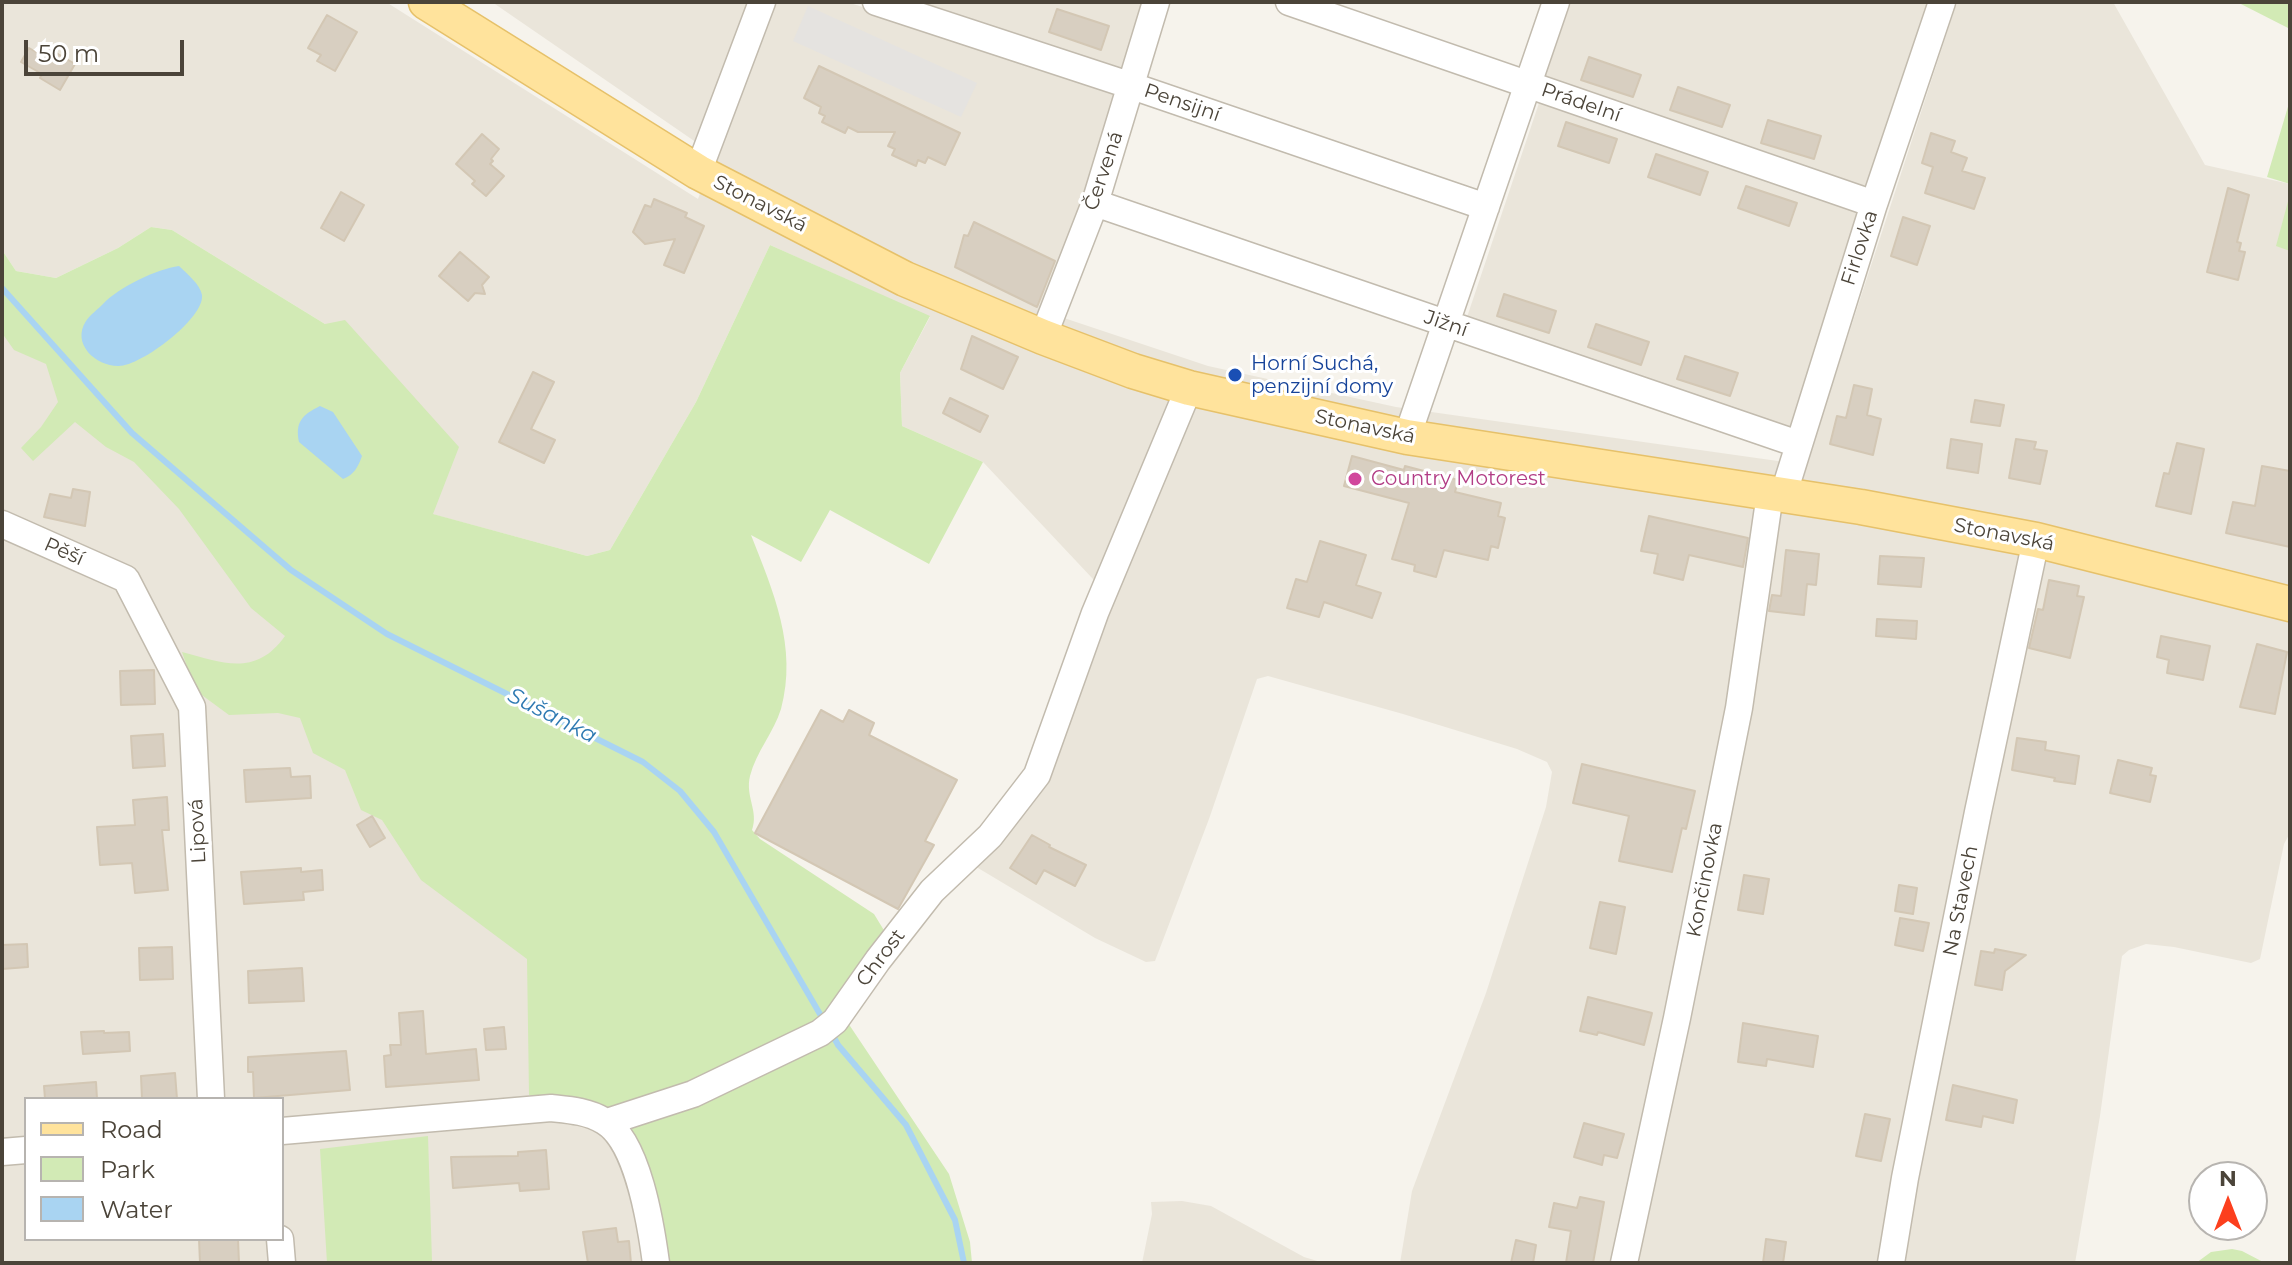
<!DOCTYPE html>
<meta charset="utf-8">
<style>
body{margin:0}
#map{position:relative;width:2292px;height:1265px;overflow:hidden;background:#f6f3ec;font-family:Montserrat,sans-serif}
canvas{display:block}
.frame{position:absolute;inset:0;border:4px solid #4b4439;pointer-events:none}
.legend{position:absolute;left:24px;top:1097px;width:260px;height:144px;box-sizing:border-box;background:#fff;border:2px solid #b7b4b0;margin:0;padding:10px 14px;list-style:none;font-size:24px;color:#4b4439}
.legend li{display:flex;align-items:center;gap:16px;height:40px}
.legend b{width:40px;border:2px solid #b7b4b0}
.north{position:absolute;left:2188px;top:1161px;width:80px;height:80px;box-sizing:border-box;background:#fff;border:2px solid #b7b4b0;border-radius:50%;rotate:0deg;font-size:22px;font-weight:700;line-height:32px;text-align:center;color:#4b4439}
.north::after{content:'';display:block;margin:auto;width:28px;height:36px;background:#fc3f1d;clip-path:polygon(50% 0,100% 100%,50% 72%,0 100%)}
.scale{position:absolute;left:24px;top:40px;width:160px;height:36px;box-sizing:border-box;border:4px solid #4b4439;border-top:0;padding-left:10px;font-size:24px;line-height:28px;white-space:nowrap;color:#4b4439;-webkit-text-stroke:6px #fff;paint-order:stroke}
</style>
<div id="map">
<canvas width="2292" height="1265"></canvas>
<div class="frame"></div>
<ul class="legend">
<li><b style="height:10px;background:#ffe39c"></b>Road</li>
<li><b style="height:22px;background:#d2eab5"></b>Park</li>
<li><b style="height:22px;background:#a9d4f2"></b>Water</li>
</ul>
<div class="north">N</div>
<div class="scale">50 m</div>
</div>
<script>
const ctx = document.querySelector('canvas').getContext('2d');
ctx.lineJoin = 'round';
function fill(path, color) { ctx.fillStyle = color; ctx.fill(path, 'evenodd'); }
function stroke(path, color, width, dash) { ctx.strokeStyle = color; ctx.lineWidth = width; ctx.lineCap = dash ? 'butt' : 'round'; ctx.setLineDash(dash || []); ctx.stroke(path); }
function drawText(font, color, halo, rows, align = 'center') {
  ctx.font = font + ' Montserrat,sans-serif'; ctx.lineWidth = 6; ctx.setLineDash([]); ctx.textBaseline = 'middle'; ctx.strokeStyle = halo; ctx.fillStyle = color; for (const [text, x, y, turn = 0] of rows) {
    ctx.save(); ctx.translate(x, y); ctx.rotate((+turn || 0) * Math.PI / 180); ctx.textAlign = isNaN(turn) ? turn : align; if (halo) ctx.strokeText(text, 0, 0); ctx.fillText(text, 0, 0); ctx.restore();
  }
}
fill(new Path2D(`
 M2 2H386L698 199 769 2H847L1125 92 1058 316 1208 366 1396 407 1806 465 1957 2H2113L2205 165 2290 184V833L2284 844 2260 959 2251 963 2174 947 2146 944 2129 950 2122 956 2100 1116 2075 1263H1400L1412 1191 1486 993 1546 807 1552 772 1547 762 1517 749 1403 714 1268 676 1257 679 1209 819 1155 961 1146 962 1095 938 973 865 1047 784 1108 595 983 462 902 426 900 373 930 317 770 245 696 402 610 550 587 556 432 514 325 324 172 230 151 227 118 248 56 278 16 271 2 250Z
 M492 2H753L703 147Z
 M916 2H1153L1125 68 1113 72Z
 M1571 2H1929L1866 196 1543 83Z
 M1539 103 1860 211 1789 432 1466 320Z
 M2 288 958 1263H2ZM26 1099H282V1239H26Z
 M1182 1201 1211 1206 1304 1257 1324 1263H1142L1152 1214 1151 1202Z`), '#eae5da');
fill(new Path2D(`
 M2237 2H2290V29Z
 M2290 100V184L2267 177Z
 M2290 194V251L2276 246Z
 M151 227 172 230 325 324 345 320 459 447 433 514 587 556 610 550 696 402 770 245 930 316 900 373 902 426 983 462 929 564 830 510 801 562 751 535C773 591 798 647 781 709 774 732 756 752 750 776 745 797 759 811 752 830L760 839 874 914 885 932 848 1023 949 1174 970 1242 972 1263H664L654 1193 580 1100 529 1095 527 959 421 880 382 820 361 810 345 770 313 753 300 718 278 713 229 715 195 690 182 652C223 663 256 677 285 636L251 608 179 509 134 462 106 447 75 422 33 461 21 448 41 427 58 402 46 364 14 350 2 333V250L16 271 56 278 118 248Z
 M428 1136 432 1261 327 1263 320 1149Z
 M2232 1249 2242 1251 2265 1263H2196L2211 1252Z`), '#d2eab5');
fill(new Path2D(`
 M808 6 977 83 961 117 793 41Z`), '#e5e3e0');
fill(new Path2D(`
 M179 266C187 274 200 284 202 295 205 318 140 367 118 366 96 366 71 344 86 321 90 315 98 309 103 304 119 287 157 269 179 266Z
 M320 406 333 412 362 456C358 467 354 475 343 479L299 442C295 422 302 415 320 406Z`), '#a9d4f2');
stroke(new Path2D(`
 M2 288 132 433 291 570 387 634 643 762 680 791 714 832 824 1021
 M832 1034 838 1045 906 1125 955 1220 964 1263`), '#a9d4f2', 6);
const building = new Path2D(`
 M1057 9 1109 26 1101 50 1049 32Z
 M327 15 357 32 335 71 317 61 321 55 308 48Z
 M41 44 75 64 60 90 40 78 42 74 21 62 29 48 36 52Z
 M1589 57 1641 75 1633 97 1581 80Z
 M819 66 960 133 945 165 928 157 925 163 918 160 916 166 892 155 895 149 888 146 895 132H858L848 127 845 133 822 122 825 116 819 113 821 107 804 98Z
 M1678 87 1730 105 1722 127 1670 110Z
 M1768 120 1821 136 1814 159 1761 143Z
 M1566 122 1617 139 1609 163 1558 146Z
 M1931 133 1955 141 1951 152 1967 158 1962 171 1985 178 1974 209 1925 193 1933 167 1922 163Z
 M482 134 499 149 491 159 493 161 490 164 504 176 486 196 472 184 475 181 456 164Z
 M1656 154 1708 172 1700 195 1648 177Z
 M1746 186 1797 203 1789 226 1738 208Z
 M2228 188 2249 195 2237 242 2241 243 2239 251 2245 252 2238 280 2207 272Z
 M341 192 364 205 344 241 321 228Z
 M654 199 687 213 685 217 704 226 684 273 664 265 675 239 645 244 633 232 645 205 651 207Z
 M1903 217 1930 226 1917 265 1891 256Z
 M974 222 1055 261 1037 307 955 267 964 235 968 236Z
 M460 252 489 277 482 285 485 294 475 293 468 301 439 276Z
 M1504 294 1556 311 1549 333 1497 316Z
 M1596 324 1649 342 1641 365 1588 347Z
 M972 336 1018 357 1003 389 961 369Z
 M1685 356 1738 373 1730 396 1677 379Z
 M533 372 554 382 531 429 555 440 544 463 499 442Z
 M1854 385 1872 389 1867 415 1881 419 1873 455 1830 444 1837 416 1846 418Z
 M950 398 988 416 980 432 943 413Z
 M1975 400 2004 405 2000 426 1971 422Z
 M1951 439 1982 444 1978 473 1947 468Z
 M2016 439 2036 442 2034 449 2047 451 2040 484 2009 478Z
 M2177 443 2204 449 2191 514 2156 506 2164 473 2169 474Z
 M1352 456 1404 470 1405 466 1458 480 1455 492 1501 503 1498 516 1505 518 1498 548 1491 546 1488 560 1444 550 1436 577 1414 571 1415 565 1392 559 1409 503 1344 486Z
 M2262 466 2290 471V547L2226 533 2233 502 2255 506Z
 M73 489 90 492 85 526 44 517 50 494 71 498Z
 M1649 516 1748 538 1743 567 1689 555 1683 580 1654 573 1658 554 1641 551Z
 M1320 541 1366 555 1356 585 1381 593 1372 618 1324 602 1319 617 1287 608 1296 579 1307 582Z
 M1786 550 1819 554 1816 585 1807 584 1804 615 1769 611 1772 595 1781 596Z
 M1880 556 1924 558 1921 587 1878 584Z
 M2049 580 2079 586 2077 596 2084 597 2070 658 2029 648 2038 609 2043 610Z
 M1877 619 1917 621 1916 639 1876 636Z
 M2161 636 2210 646 2203 680 2167 673 2169 660 2157 657Z
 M2257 644 2287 652 2275 714 2240 707Z
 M154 670 155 704 121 705 120 671Z
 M821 710 843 722 849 710 874 723 869 735 957 780 925 841 934 845 898 909 755 833Z
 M163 734 165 766 133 768 131 736Z
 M2017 738 2046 742 2045 750 2079 756 2075 784 2054 781 2055 778 2012 770Z
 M2118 760 2152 768 2150 775 2156 776 2150 802 2110 793Z
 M1582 764 1695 791 1686 829 1682 828 1672 872 1619 861 1629 816 1573 803Z
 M290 768 291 777 310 776 311 798 246 802 244 770Z
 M167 797 169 830H162L168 890 135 893 132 863 100 865 97 827 135 825 133 800Z
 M372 816 385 838 370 847 357 825Z
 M1032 835 1050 845 1049 847 1086 865 1075 886 1044 870 1036 884 1010 868Z
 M301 868V872L322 870 323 890 303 892 304 900 244 904 241 872Z
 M1744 875 1769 879 1763 914 1738 910Z
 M1899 885 1917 888 1913 914 1895 911Z
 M1600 902 1625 907 1616 954 1590 948Z
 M1900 918 1929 923 1923 951 1895 945Z
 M27 944 28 967 2 969V945Z
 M172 947 173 979 140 980 139 948Z
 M1995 949 2026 955 2005 971 2002 990 1975 985 1981 951 1994 953Z
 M302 968 304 1001 249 1003 248 971Z
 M1588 997 1652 1013 1644 1045 1598 1032 1597 1035 1580 1031Z
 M423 1011 426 1054 476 1049 479 1080 386 1087 384 1056 391 1055 390 1045H401L399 1013Z
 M1743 1023 1818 1036 1813 1067 1767 1059 1766 1066 1738 1062Z
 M504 1027 506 1049 486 1050 484 1029Z
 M104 1031V1033L129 1032 130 1051 83 1054 81 1032Z
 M346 1051 350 1090 254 1098 253 1072H248V1057Z
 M175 1073 177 1099H142L141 1076Z
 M96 1082 97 1099H45L44 1086Z
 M1953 1085 2017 1100 2013 1123 1983 1116 1981 1127 1946 1120Z
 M1865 1114 1890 1119 1881 1161 1856 1156Z
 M1584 1123 1624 1134 1617 1158 1604 1155 1602 1165 1574 1157Z
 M546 1150 549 1189 520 1191 519 1183 453 1188 451 1157 518 1156V1152Z
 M1580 1197 1604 1202 1593 1263H1566L1571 1231 1549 1227 1554 1203 1577 1208Z
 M616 1228 618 1242 629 1241 631 1263H588L583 1232Z
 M199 1239H238L239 1263H200Z
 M1766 1239 1786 1242 1783 1263H1763Z
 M1516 1240 1536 1245 1533 1263H1511Z`);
fill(building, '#d8cfc1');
stroke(building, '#d3c7b4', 2);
const minor = new Path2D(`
 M876 2 1132 86 1486 207
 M1289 2 1874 204
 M698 172 762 2
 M1095 203 1798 444
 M1043 337 1095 203 1156 2
 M1407 437 1556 2
 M1783 496 1874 204 1942 2
 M2 524 126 579 192 707 211 1099
 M607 1122 693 1094 820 1033 835 1021 878 960 932 891 990 836 1037 775 1095 613 1189 388
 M282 1131 551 1108C570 1110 587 1111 604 1121 638 1141 651 1226 656 1263
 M2 1152 26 1150
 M280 1239 282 1263
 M1624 1263 1677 1018 1739 708 1770 494
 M1891 1263 1905 1178 1978 812 2036 540`);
const major = new Path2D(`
 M426 2 698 172 905 279 1043 337 1133 371 1189 388 1407 437 1861 507 2036 540 2290 604`);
stroke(minor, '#c2bbae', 29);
stroke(major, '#e6c16a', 37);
stroke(minor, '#fff', 26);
stroke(major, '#ffe39c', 34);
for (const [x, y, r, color] of [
 [1235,375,8,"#1a4fb4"],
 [1355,479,8,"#d1479c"]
]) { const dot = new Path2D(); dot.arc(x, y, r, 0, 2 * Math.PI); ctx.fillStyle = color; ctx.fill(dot); stroke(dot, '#fff', 3); }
drawText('20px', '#4b4439', '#fff', [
 ["Pensijní",1182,103,19],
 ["Prádelní",1581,103,19],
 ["Červená",1104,171,-71],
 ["Stonavská",760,204,27],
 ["Firlovka",1860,248,-72],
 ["Jižní",1446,324,19],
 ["Stonavská",1365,427,12],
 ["Stonavská",2004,535,11],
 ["Pěší",64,552,24],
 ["Lipová",198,831,-93],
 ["Končinovka",1705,880,-79],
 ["Na Stavech",1961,901,-79],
 ["Chrost",881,958,-53]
]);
drawText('20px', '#164399', '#fff', [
 ["Horní Suchá,",1251,364],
 ["penzijní domy",1251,387]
], 'left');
drawText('20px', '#b23c85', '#fff', [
 ["Country Motorest",1371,479]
], 'left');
drawText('italic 22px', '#2e7ab2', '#fff', [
 ["Sušanka",552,716,27]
]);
</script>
